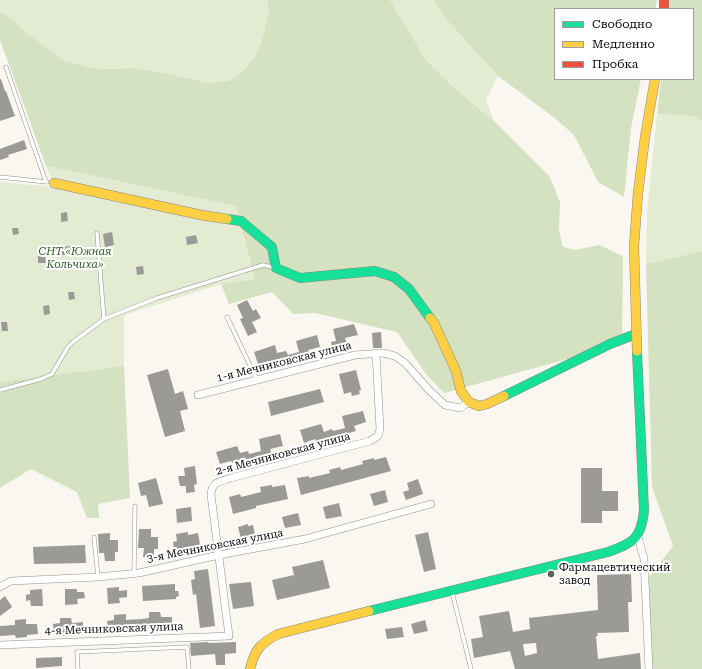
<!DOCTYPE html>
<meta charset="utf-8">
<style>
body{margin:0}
#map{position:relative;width:702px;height:669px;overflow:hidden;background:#f9f7f0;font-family:"Roboto Serif",serif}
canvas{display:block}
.legend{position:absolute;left:554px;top:8px;width:140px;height:72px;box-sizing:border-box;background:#fff;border:1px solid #9d9d9d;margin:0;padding:5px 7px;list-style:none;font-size:12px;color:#0b0b0b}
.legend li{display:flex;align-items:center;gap:8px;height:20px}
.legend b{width:20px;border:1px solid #9d9d9d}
</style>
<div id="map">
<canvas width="702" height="669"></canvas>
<ul class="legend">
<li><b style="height:5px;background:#16e098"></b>Свободно</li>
<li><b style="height:5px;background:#ffcf43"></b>Медленно</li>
<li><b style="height:5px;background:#f24e42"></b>Пробка</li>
</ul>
</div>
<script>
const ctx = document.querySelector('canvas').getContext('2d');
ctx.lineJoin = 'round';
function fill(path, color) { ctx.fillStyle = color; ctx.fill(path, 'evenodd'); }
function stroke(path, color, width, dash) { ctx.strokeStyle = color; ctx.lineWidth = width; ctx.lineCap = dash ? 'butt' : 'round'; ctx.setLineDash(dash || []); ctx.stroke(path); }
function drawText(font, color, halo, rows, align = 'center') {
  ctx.font = font + ' "Roboto Serif",serif'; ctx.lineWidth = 4; ctx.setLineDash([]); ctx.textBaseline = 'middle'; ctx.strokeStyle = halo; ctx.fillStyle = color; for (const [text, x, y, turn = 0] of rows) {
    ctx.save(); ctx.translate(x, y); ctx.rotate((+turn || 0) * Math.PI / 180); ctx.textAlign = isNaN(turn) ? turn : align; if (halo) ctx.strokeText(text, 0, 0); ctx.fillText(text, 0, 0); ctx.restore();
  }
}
fill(new Path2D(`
 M0 0H267L269 12 262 40 255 57 242 72 236 77 228 81 209 83 160 72 130 68 112 69 92 68 63 60 27 33 13 20 0 11Z
 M390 0H434L445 18 498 76 486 99 494 121 452 86 426 60Z
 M657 114 694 116 702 122V251L646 264 647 212Z
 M46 166 236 206 255 279 221 284 124 315V366L0 382V182L55 187Z`), '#e4ebd3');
fill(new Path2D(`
 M267 0H390L426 60 452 86 494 121 550 177 560 202 559 231 563 247 575 250 599 245 623 256 622 344 444 393 426 374 397 332 315 313 293 314 272 292 229 304 221 284 255 279 236 206 46 166 0 40V11L13 20 27 33 63 60 92 68 112 69 130 68 160 72 209 83 228 81 236 77 242 72 255 57 262 40 269 12Z
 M434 0H657L655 9H555V79H641L631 128 624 197 598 182 574 135 556 119 498 76 445 18Z
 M669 0H702V122L694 116 657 114 661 79H693V9H668Z
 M702 251V669H652L648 579 673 546 652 487 646 264Z
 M124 366 130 498 98 504 99 518H87L77 492 31 469 0 488V382Z`), '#d5e2c2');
fill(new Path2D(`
 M0 79H1L5 91H6L15 116 0 121Z
 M24 140 27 149 8 155 9 157 0 160V149Z
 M67 212 68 221 61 222V213Z
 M12 228H18L19 234 13 235Z
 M112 232 114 245 105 247 103 234Z
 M196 235 198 243 187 245 186 237Z
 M71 246V254L62 255 61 247Z
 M45 255 46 263H38V256Z
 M87 262 88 268 80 270 79 263Z
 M143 266 144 274 137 275 136 267Z
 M68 292H74L75 299 69 300Z
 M247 300 253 311 256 309 261 318 252 322 257 332 248 336 240 319 243 318 237 305Z
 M49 305 50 314 44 315 43 306Z
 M1 322H7L8 331H2Z
 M354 324 358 335 345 338 347 344 332 348 331 342 336 341 333 329Z
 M381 332 382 348H373L372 333Z
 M317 335 320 347 308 350 310 356 275 365 274 362 269 363V361L258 364 254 352 275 345 277 353 286 351 288 355 299 352 296 341Z
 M168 369 175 394 183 391 188 409 180 411 185 431 165 437 147 375Z
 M356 370 361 390 359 391 360 394 352 396 351 392 344 394 339 374Z
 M320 389 324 402 271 416 268 402Z
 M363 411 366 422 354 426 356 431 335 437V439L321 443 320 440 316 442 315 439 304 443 300 430 321 424 324 432 332 429 333 431 345 428 342 416Z
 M280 434 283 446 270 449 272 455 265 457V460L258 461 257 459 237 465 236 462 232 463 231 461 220 464 216 452 237 446 240 453 248 451 249 454 261 451 259 439Z
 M386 457 391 471 301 495 297 478 309 476V478L330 473 329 470 340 467 341 470 363 464 362 461 374 458V460Z
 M195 466 197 484 194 485 195 492 186 493V486H180L178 476H185L184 468Z
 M581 468H602V491H618V511H602V523H581Z
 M156 478 163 504 149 507 146 495 141 496 138 483Z
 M418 479 423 494 406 500 403 492 409 490 407 483Z
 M272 485V487L285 485 288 499 256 506V508L233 514 229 497 240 494 241 497 261 492 260 487Z
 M385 490 388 502 374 506 370 494Z
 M339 503 342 516 326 519 323 507Z
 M191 507 192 521 177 523 176 509Z
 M298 513 301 525 285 528 282 517Z
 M248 524V526L253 525 255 535 241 539 238 527Z
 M139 529H151V537H158V549H154V557H143L144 548H138Z
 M188 532V535L198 533 200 545 174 550 173 542 177 541 176 534Z
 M428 532 436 569 424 572 415 535Z
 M110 533V540H118V552H115V561H105L104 553H99L98 534Z
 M85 545 86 563 34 564 33 547Z
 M323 560 330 588 277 600 272 580 294 575 292 567Z
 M208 569 215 626 200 628 196 594 193 595 191 580 195 579 194 571Z
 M631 574 632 602H628L629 632 597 633 598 636H596L598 659 640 653 641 669H515L510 651 474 658 471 639 483 637 479 616 509 611 513 632 530 629 529 618 598 610 597 575ZM536 643 537 653 525 656 523 644Z
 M251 582 254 606 233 609 229 584Z
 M175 584V591H178L179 596 176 597V599L143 601 142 586Z
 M119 587V591L127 590V597L119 598 120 603 108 604 107 588Z
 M42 589 43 606H31L30 600 26 601V595L30 594V590Z
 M65 589H77V592H84L85 598 77 599 78 604 65 605Z
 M5 596 12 607 0 616V600Z
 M149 612H160L161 617H172V627H161V630H150V628L126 630V632L115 633V630L108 631 107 621 114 620V615L126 614V620L142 619 149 618Z
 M60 618H71L72 623 83 622V632L72 633V636H61V634H54L53 624 60 623Z
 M26 619V624H37L38 634 27 635V637L16 638 15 635 0 636V626L15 625V620Z
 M425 620 428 631 414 634 411 624Z
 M402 627 404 637 387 639 385 629Z
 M208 642V643L236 642V653L225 654V665H216L215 654 191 656 190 643Z
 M62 657V666L36 668V658Z`), '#9c9a96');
const lane = new Path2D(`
 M6 67 46 182
 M0 177 47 182
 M97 233 104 319
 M227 317 257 380
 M0 390 41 379 52 374 68 347 73 342 104 319 157 298 263 265 276 268
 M94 537 98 577
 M134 573 135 506
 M452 592 471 669
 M78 669 77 652 187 647 189 669`);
const street = new Path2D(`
 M198 395 355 355 383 353 395 356 405 363 429 390 445 405 460 408 469 402
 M638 537 644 559 649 669
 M0 587 11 581 98 577 139 573 219 555 305 539 431 504
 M0 645 229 636 211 495C212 481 219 482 231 478L370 441 378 436 380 429 376 353`);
const fast = new Path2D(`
 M227 219 241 221 272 247 276 268 300 278 375 271 394 277 409 289 430 318
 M504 396 610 344 636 334
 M369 611 608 552C633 543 641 539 644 511L637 351`);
const slow = new Path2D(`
 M54 183 201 215 227 219
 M430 318 434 323 456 371 461 391 469 402 479 406 487 404 504 396
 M637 351 634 246 638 193 645 137 655 79
 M250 669C255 649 260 644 278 634L369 611`);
const jam = new Path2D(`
 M664 0V9`);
stroke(lane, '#92918e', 4.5);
stroke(street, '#92918e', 8);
stroke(fast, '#898885', 10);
stroke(slow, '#898885', 10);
stroke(jam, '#898885', 10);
stroke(lane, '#fefefd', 3.5);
stroke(street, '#fefefd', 7);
stroke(fast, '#16e098', 9);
stroke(slow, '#ffcf43', 9);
stroke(jam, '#f24e42', 9);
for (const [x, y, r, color] of [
 [551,574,4,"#5e5e5b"]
]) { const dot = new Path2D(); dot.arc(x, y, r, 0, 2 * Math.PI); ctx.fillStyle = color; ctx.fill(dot); stroke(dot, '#fff', 1.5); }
drawText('italic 11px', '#335a25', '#fff', [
 ["СНТ «Южная",75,252],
 ["Кольчиха»",75,265]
]);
drawText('11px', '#0b0b0b', '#fff', [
 ["1-я Мечниковская улица",284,362,-14],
 ["2-я Мечниковская улица",283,454,-15],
 ["3-я Мечниковская улица",215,546,-11],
 ["4-я Мечниковская улица",114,629,-2]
]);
drawText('11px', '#0b0b0b', '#fff', [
 ["Фармацевтический",559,568],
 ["завод",559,581]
], 'left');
</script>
